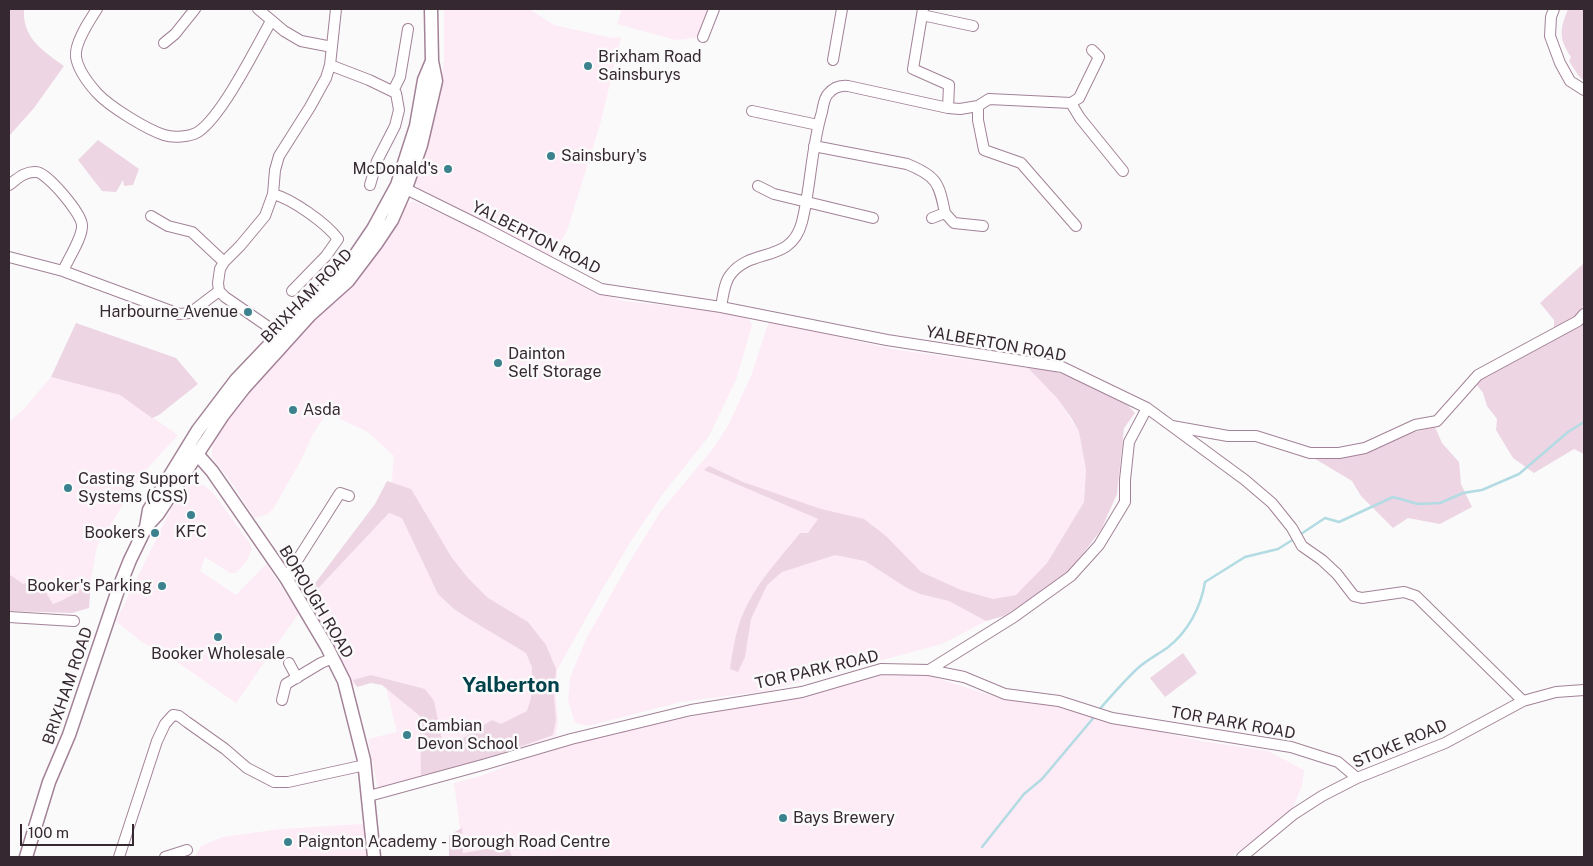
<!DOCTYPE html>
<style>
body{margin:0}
#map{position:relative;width:1593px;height:866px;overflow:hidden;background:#fafafa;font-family:"Public Sans",sans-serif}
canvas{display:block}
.frame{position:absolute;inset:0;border:10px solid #362831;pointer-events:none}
.scale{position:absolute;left:20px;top:824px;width:114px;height:22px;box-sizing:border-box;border:2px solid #362831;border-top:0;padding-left:6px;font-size:15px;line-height:18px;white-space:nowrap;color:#362831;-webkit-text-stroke:4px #fafafa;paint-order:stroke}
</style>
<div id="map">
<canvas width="1593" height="866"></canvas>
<div class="frame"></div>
<div class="scale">100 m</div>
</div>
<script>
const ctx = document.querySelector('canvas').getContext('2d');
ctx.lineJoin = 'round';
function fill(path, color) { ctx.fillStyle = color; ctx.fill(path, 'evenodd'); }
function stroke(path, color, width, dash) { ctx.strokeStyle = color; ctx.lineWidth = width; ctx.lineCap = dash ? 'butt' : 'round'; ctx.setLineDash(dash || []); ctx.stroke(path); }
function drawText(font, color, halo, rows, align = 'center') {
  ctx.font = font + ' "Public Sans",sans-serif'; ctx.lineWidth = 5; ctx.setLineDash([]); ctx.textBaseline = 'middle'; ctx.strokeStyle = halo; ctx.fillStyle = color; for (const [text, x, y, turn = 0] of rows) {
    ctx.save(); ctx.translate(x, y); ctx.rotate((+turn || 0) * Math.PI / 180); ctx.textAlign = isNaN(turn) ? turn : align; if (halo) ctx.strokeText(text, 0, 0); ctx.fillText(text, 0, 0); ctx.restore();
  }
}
fill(new Path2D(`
 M444 9H529L554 25 612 38 621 37 601 121 567 231 551 258 426 193 418 188 413 179 427 147 440 96 444 58Z
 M622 9H714L703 37 676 40 617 24Z
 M413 201 487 235 601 294 624 301 747 315 752 325 736 380 709 436 662 495 631 541 603 588 557 670 556 697 558 720 556 736 436 774 378 789 368 739 397 732 385 683 370 682 353 686 311 605 310 597 389 513 394 456 368 432 338 418 332 405 314 432 300 462 273 509 268 514 254 518 234 486 212 457V444L229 415 405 205Z
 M769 321 892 349 1028 368 1057 398 1079 432 1086 470 1084 502 1047 563 1016 595 993 599 986 621 942 644 766 691 681 702 588 726 575 723 568 700 570 678 586 639 630 561 661 511 712 450 728 426 751 376Z
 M51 377 120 395 178 435 144 472 97 546 91 580 82 589 70 597 53 604 38 579 23 584 9 574V422L23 410Z
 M197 483 205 486 214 494 249 542 252 549 246 562 236 573H230L205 557 200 571 236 595 266 564 299 613 236 703 164 653 143 643 116 621 171 509 187 485Z
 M921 673 1005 700H1037L1103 718 1200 741 1268 751 1304 770 1302 786 1291 812 1231 857H510L506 845 461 853 460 828 454 783 481 776 523 759 566 745 595 738 674 720 812 694 880 675Z
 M363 824 366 857H195L201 846 223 837 281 829Z`), '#fdebf6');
fill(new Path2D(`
 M9 9H24C22 38 43 51 64 66L34 108 9 136Z
 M1568 9H1584V81L1578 75 1569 61 1571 57C1558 38 1560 29 1568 9Z
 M98 140 139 169 133 185 124 186 123 180 116 192 102 191 78 160Z
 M1584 263V305L1575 317 1554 328V320L1540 303Z
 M1584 320V454L1574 449 1534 473 1513 458 1496 430 1497 419 1487 406 1483 393 1477 385 1484 377Z
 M76 323 176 358 198 384 159 415 152 418 120 395 51 377Z
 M1028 368C1036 369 1044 369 1052 371 1072 376 1124 397 1135 413L1124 428 1117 494 1101 530 1071 569 1044 591 1004 616 986 621 949 601 920 594 907 588 865 561 835 555 782 572 767 585 751 619 745 657 738 672 730 669C733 648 737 624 747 605 760 579 782 556 800 533H808L818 519 704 470 709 466 743 482 821 509 864 519 886 536 921 572 961 590 993 599 1016 595 1047 563 1084 502 1086 470 1079 432 1072 419 1057 398Z
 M1435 427 1442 443 1459 462 1461 484 1472 507 1440 524 1408 518 1393 528 1361 496 1352 481 1312 457Z
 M387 481 411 489 452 558 468 578 488 598 528 622 546 645 556 669 554 697 556 720 553 735C510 750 466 767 421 775L420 716 382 685 371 683 357 687 353 680 371 675 425 689 434 701 444 750 492 720 501 724 527 711 531 698 532 667 526 653 471 620 454 609 438 594 402 518 389 513 310 597 307 594 375 504Z
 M9 574 23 584 38 579 53 604C68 598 80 592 91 580L89 608 72 613 9 611Z
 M1183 653 1197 673 1165 697 1150 678Z
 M462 828 463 853 508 845 512 857H449V835Z`), '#edd5e4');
stroke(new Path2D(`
 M1298 536 1325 518 1339 522 1393 497 1418 504 1440 503 1463 493 1482 490 1519 474 1568 432 1584 422
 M1098 711C1111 696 1124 681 1138 668 1147 660 1157 655 1167 648 1188 632 1201 607 1205 582L1245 557 1278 549 1294 539
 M982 847 1024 794 1042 779 1095 716`), '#b2dbe3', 2.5);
const minor = new Path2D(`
 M97 9C90 20 74 43 76 57 78 70 88 83 97 93 110 107 146 129 164 135 173 138 190 137 198 132 222 116 256 48 271 21
 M258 9 284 31 301 41 332 47
 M923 9 913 69 949 85 948 108
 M1554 9 1551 17 1550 36 1560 63 1570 81 1584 90
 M922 15 973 26
 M703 37 714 9
 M164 43 175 34 195 9
 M833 60 842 9
 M330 65 369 80 396 93 399 110 395 126 377 161 370 185
 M393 91 400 77 408 29
 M1071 103 1080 118 1123 171
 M978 106V120L984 150 1021 163 1076 226
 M752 111 818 125
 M814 146 907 164C937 176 939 183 945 213L932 218
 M9 185C17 179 25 171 36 172 47 172 81 213 82 225 83 237 68 259 63 271
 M400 186 483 227 601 289 721 307 887 340 1062 367 1147 408 1245 480 1272 503 1292 528 1302 546 1322 560 1337 574 1354 596 1362 598 1404 592 1416 596 1523 701
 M758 186 774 194 873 218
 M273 194C292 199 326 223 338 239L326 256 292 291
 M945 213 954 223 983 226
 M151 216 168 226 192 232 224 262
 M9 257 63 271 179 314 190 313 219 291
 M721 307C723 297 724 282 731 274 752 247 791 264 802 222 811 186 811 148 822 112 823 107 824 98 828 94 833 88 840 85 848 86L948 108 960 109 978 106 989 99 1071 103 1079 98 1099 57 1092 50
 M282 339 270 328 225 297 219 291 218 283 220 269 224 262 240 246 265 216 273 194 275 170 279 156 310 107 326 78 330 65 336 9
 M1172 426 1228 436H1256L1310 453H1339L1365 448 1415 425 1437 421 1478 375 1578 321 1584 314
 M286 578 340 493 349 496
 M9 617 74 621
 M289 663 297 678
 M929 670 1014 617 1071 576 1099 545 1125 502V480L1129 442 1147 408
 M282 700 286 684 321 663 333 658
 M369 796 486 764 571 739 691 710 802 692 881 669 929 670 964 677 1005 694 1059 701 1112 718 1291 747 1338 762 1357 778
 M119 857 157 741 165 724 173 715 179 716 187 722 225 749 247 768 274 782H288L365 765
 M165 857 187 850
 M1242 857 1294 814 1322 796 1357 778 1445 743 1523 701 1556 692 1584 690`);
const major = new Path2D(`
 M191 449 197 454 212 471 286 578 327 647 344 681 364 760 374 857
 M146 527 158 514 223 415 244 388 310 315 348 281 376 244 392 220 406 188 421 145 436 81 432 61 431 9
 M26 857 49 782 69 735 118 590 130 560 146 527 149 510 198 430 236 380 296 317 339 274 354 257 373 229 397 185 416 126 424 80 432 61`);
stroke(minor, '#a38297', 12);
stroke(major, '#a38297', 15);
stroke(minor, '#fff', 10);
stroke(major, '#fff', 12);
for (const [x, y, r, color] of [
 [588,66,5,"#3c818e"],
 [551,156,5,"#3c818e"],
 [448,169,5,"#3c818e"],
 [248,312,5,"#3c818e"],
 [498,363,5,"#3c818e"],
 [293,410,5,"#3c818e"],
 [68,488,5,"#3c818e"],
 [191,515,5,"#3c818e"],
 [155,533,5,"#3c818e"],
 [162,586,5,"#3c818e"],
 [218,637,5,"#3c818e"],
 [407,735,5,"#3c818e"],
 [783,818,5,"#3c818e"],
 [288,842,5,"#3c818e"]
]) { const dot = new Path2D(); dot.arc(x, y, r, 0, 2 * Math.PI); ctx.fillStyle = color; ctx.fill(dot); stroke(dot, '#fafafa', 2); }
drawText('16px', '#362831', '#fafafa', [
 ["Brixham Road",598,57],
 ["Sainsburys",598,75],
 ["Sainsbury's",561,156],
 ["McDonald's",438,169,"right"],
 ["Harbourne Avenue",238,312,"right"],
 ["Dainton",508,354],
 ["Self Storage",508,372],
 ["Asda",303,410],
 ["Casting Support",78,479],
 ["Systems (CSS)",78,497],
 ["KFC",191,532,"center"],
 ["Bookers",145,533,"right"],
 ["Booker's Parking",152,586,"right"],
 ["Booker Wholesale",218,654,"center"],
 ["Cambian",417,726],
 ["Devon School",417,744],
 ["Bays Brewery",793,818],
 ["Paignton Academy - Borough Road Centre",298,842]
], 'left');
drawText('16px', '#362831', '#fafafa', [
 ["YALBERTON ROAD",536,238,27],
 ["BRIXHAM ROAD",307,296,-46],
 ["YALBERTON ROAD",996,344,10],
 ["BOROUGH ROAD",316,602,59],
 ["TOR PARK ROAD",817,670,-13],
 ["BRIXHAM ROAD",68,686,-71],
 ["TOR PARK ROAD",1233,723,10],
 ["STOKE ROAD",1400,744,-23]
]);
drawText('bold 21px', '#00414b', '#fafafa', [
 ["Yalberton",511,686]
]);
</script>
